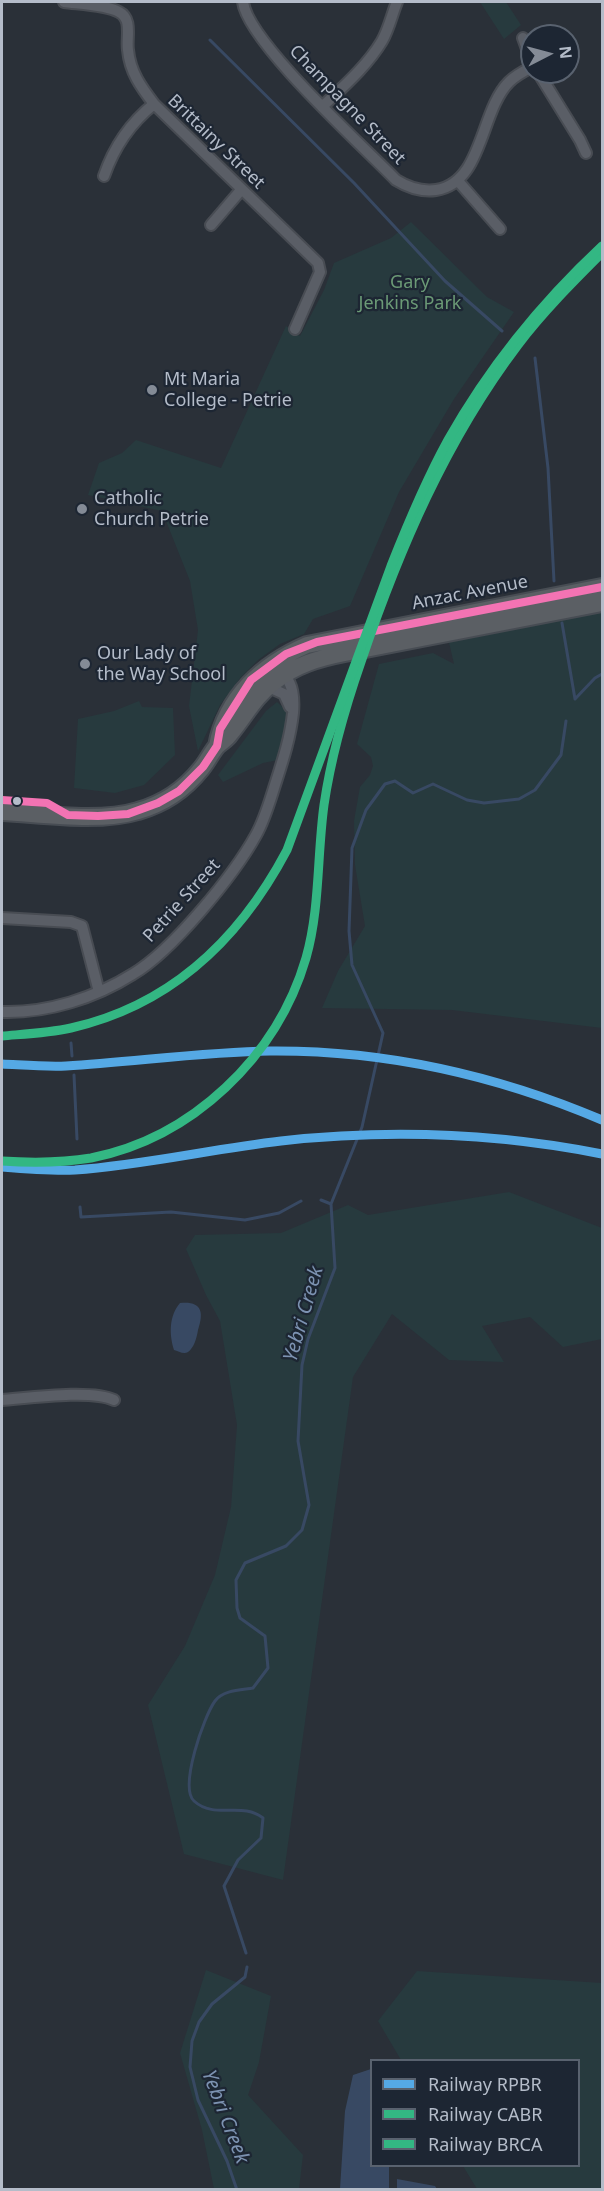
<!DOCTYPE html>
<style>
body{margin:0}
#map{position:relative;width:604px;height:2191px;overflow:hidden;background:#2a3038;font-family:"Noto Sans",sans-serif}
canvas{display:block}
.frame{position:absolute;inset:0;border:3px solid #b4bcc9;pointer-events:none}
.legend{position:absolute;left:370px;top:2059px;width:210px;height:108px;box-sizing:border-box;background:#1d2633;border:2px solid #59626f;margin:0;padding:8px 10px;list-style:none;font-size:18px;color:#b4bcc9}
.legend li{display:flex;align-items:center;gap:12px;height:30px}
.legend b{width:30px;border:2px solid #59626f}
.north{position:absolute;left:520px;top:24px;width:60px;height:60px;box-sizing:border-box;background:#1d2633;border:2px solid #59626f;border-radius:50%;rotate:84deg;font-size:16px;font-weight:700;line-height:24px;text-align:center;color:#b4bcc9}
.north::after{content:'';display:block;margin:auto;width:21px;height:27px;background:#848b96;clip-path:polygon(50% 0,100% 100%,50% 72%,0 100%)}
</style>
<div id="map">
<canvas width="604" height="2191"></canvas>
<div class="frame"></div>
<ul class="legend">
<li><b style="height:8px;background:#55a9e5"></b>Railway RPBR</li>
<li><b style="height:8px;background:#33b783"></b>Railway CABR</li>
<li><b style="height:8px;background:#33b783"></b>Railway BRCA</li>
</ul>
<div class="north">N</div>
</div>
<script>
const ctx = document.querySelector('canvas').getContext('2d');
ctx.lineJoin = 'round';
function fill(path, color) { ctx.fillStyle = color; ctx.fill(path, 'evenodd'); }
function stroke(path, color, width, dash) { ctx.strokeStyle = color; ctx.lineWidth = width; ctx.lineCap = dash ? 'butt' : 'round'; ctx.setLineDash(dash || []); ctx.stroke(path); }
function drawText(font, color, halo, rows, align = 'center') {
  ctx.font = font + ' "Noto Sans",sans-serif'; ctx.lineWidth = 4.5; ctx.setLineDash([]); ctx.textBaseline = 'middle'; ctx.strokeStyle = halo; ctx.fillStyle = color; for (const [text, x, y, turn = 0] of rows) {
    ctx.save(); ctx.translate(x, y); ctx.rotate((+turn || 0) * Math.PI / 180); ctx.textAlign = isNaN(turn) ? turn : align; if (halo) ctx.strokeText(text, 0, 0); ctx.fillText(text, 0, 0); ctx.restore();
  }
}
fill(new Path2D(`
 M480 2H506L521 25 504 39Z
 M411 222 487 297 514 312 454 399 399 492 350 606 313 619 304 634 280 644 258 660 241 677 220 705 198 751 189 706 198 630 190 581 162 511 88 495 99 463 122 453 136 440 221 468 286 326 300 336 324 290 334 263 391 238Z
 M602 610V1028L452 1010 322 1008 338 971 365 926 355 865 354 821 360 787 370 775 373 766 371 757 357 744 379 664 433 653 454 664 448 638Z
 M139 701 142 707 173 708 175 755 144 785 115 793 74 788 78 719 114 711Z
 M277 702 287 711 283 747 278 760 263 763 223 782 218 775 266 711Z
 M509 1192 602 1228V1339L563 1347 530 1317 482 1326 504 1362 449 1360 392 1314 353 1377 283 1880 184 1854 148 1705 185 1646 215 1575 231 1507 237 1425 220 1321 206 1295 186 1249 195 1235 281 1233 348 1205 368 1215Z
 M206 1970 271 1996 259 2062 248 2095 303 2155 299 2189H214L202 2130 180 2053Z
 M417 1971 602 1983V2189H477L463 2166H578V2060H401L378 2021Z`), '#273a3e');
fill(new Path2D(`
 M180 1303C202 1301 204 1312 198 1330 197 1337 194 1348 188 1352 184 1355 178 1351 174 1350 169 1334 169 1316 180 1303Z
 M371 2069 372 2166H389V2189H340L345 2111 353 2075Z
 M397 2179 435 2186 437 2189H397Z`), '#384963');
stroke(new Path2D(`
 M210 40 354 183 445 281 502 331
 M535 358 548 468 554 581
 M562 623 575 699
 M575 699 595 678 602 674
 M71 1043 72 1056
 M74 1075 77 1139
 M321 1200 331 1204
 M80 1207 81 1217 171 1212 245 1220 279 1213 301 1201
 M246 1953 224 1886 238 1860 261 1838 263 1818C242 1801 215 1820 194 1801 179 1787 204 1716 215 1701 223 1690 241 1690 253 1688L268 1668 265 1636 240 1618 237 1608 236 1580 245 1563 286 1546 302 1530 309 1505 298 1441 302 1365 308 1339 335 1268 331 1204 362 1127 383 1033 352 965 349 931 352 848 366 810 385 784 395 781 413 793 433 784 467 800 484 803 519 799 535 790 561 755 566 721
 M237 2190 227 2161 198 2100 190 2067 192 2041 199 2022 212 2004 245 1977 247 1967`), '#384963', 3);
const minor = new Path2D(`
 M64 2C79 4 107 5 119 12 133 19 126 38 128 50 130 72 141 87 154 104L318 263 320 272 295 329
 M243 2C248 42 363 146 396 180 409 188 421 192 436 190 483 183 480 111 509 82 515 76 524 71 532 67
 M523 38 532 63
 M538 72 580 140 586 153
 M323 106C344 86 367 66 382 41 389 29 392 14 397 2
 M104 176C114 147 129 124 154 104
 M458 181 500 229
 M211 225 241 190
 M266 688 273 689 284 694 290 707
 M2 918 71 922 82 926 99 992
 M3 1012C48 1013 95 998 133 974 172 951 234 875 256 835 264 821 269 804 274 788 282 763 290 740 293 713 294 701 294 679 279 673
 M2 1400C28 1398 92 1389 114 1400`);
const trunk = new Path2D(`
 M217 746C226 697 263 664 307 645L602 587
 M2 812C42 814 99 823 138 811 163 804 185 789 201 769 207 762 211 753 217 746 221 742 227 739 230 734 245 716 255 696 274 682 295 665 319 658 345 653L602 603`);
stroke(minor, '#484c53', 14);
stroke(trunk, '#474c53', 20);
stroke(minor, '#5a5e66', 10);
stroke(trunk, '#5b5f64', 16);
stroke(new Path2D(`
 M2 800 47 803 68 815 98 816 128 814 158 803 179 791 203 767 217 746 220 729 251 680 286 654 317 642 602 587`), '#f373b3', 8);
stroke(new Path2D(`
 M2 1064C23 1065 45 1067 66 1066 134 1062 202 1052 270 1051 386 1050 496 1075 602 1120
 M2 1167C26 1169 50 1171 75 1170 144 1165 212 1149 281 1141 389 1129 496 1133 602 1154`), '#55a9e5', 9);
stroke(new Path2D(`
 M2 1161C32 1163 61 1163 91 1158 192 1138 277 1057 306 958 320 909 317 856 324 805 331 757 345 708 361 662 399 550 446 440 518 345 543 312 573 282 602 253`), '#33b783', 9);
stroke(new Path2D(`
 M2 1036C25 1034 48 1033 71 1028 172 1005 240 939 287 850L391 566C408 523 426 480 448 440 489 367 541 303 602 246`), '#33b783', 9);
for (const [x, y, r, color] of [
 [152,390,6,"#848b96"],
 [82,509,6,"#848b96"],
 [85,664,6,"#848b96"],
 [17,801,5,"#b4bcc9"]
]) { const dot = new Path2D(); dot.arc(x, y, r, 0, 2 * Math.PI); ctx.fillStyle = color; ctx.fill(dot); stroke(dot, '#1d2633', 2); }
drawText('18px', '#b4bcc9', '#1d2633', [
 ["Champagne Street",347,105,46],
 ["Brittainy Street",216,142,44],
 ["Anzac Avenue",470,593,-11],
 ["Petrie Street",182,901,-48]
]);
drawText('18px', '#6b9a76', '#1d2633', [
 ["Gary",410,283],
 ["Jenkins Park",410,304]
]);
drawText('18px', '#b4bcc9', '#1d2633', [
 ["Mt Maria",164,380],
 ["College - Petrie",164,401],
 ["Catholic",94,499],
 ["Church Petrie",94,520],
 ["Our Lady of",97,654],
 ["the Way School",97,675]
], 'left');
drawText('italic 20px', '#7c92b1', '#1d2633', [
 ["Yebri Creek",304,1314,-74],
 ["Yebri Creek",225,2117,69]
]);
</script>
